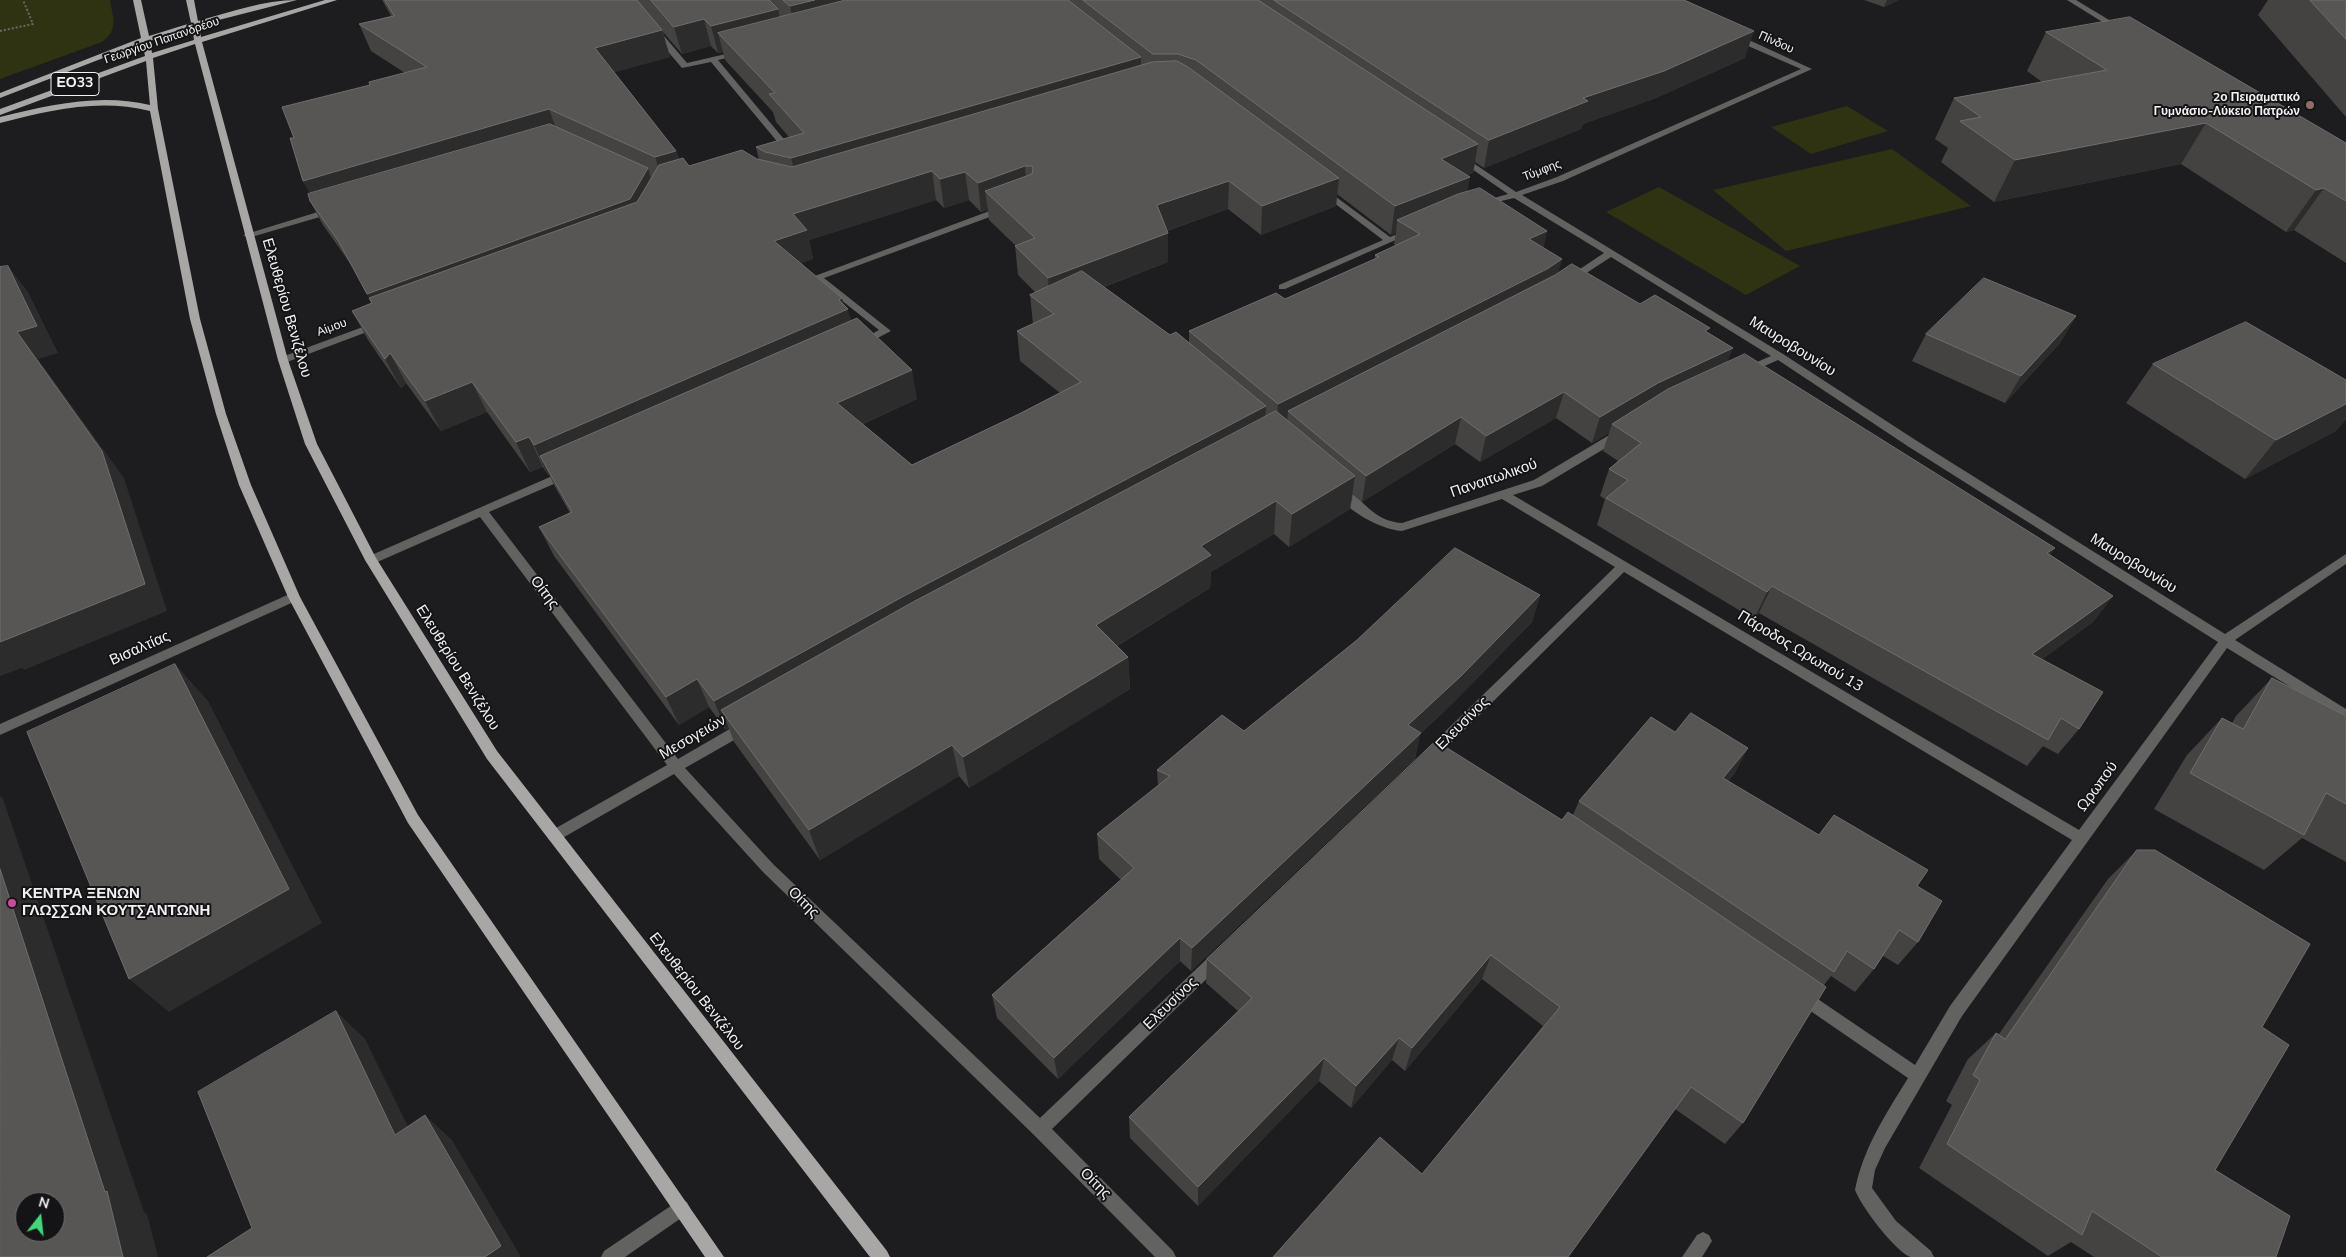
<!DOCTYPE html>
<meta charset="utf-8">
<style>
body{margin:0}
#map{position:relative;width:2346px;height:1257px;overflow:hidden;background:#1d1d1f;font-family:"Nunito Sans",sans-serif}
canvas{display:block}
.north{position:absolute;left:15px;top:1192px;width:50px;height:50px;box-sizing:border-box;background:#141416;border:1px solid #6c6c6e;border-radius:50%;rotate:16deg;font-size:14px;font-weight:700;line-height:20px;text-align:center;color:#f1f1f2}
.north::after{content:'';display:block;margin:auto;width:18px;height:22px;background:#42d77b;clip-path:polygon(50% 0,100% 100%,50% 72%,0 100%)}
</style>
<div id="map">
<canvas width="2346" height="1257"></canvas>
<div class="north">N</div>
</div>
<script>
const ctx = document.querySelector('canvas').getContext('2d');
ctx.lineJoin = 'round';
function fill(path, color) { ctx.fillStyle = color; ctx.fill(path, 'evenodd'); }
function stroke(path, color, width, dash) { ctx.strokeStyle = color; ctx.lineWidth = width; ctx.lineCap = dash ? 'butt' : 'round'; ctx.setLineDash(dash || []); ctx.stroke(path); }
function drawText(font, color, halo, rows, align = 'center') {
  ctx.font = font + ' "Nunito Sans",sans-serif'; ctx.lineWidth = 4; ctx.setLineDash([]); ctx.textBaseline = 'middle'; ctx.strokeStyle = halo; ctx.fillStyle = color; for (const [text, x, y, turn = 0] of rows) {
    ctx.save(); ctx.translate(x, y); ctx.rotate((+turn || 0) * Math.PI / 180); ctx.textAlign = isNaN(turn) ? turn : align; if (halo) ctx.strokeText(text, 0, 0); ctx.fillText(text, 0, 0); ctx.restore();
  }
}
fill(new Path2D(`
 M0 0H110C113 19 119 29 102 42L0 79Z
 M1847 106 1888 131 1811 154 1771 127Z
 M1892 149 1971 206 1786 251 1713 190Z
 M1659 187 1800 266 1746 295 1606 212Z`), '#2f3311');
stroke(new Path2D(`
 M0 31 33 24 23 0`), '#69696b', 2, [2, 2]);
fill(new Path2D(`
 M2067 0H2076L2124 29 2117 31Z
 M653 30H659L687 63 743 50V54L718 60 788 144V148L780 152H774V148L780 145 711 62 682 68 653 34Z
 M1732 35H1738L1812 69 1563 181 1522 195 1783 354 1917 441 2225 634 2346 554V564L2235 640 2346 709V721L2227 648 1962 1016 1885 1148 1875 1170 1872 1188 1896 1221 1931 1251 1934 1257C1927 1257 1916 1257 1910 1257 1894 1250 1861 1206 1855 1190 1863 1148 1886 1114 1908 1078L1796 1001 1793 996 1796 991 1801 989 1806 991 1915 1065 1950 1006 2072 840 1624 572 1435 759 1430 761 1425 759 1423 755 1425 751 1615 567 1502 499 1402 531C1378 529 1347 510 1333 491L1335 488C1339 487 1339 486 1343 488 1365 499 1372 521 1402 523L1534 480 1616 431H1624L1625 434 1624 437 1542 486 1513 495 2079 830 2218 642 1909 447 1778 360 1751 372H1743V368L1771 356 1611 257 1574 281H1568V277L1604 253 1514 198 1480 206V202L1508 194 1456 158 1463 156 1516 192 1557 177 1801 69 1732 39Z
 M1324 188 1390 237 1395 235 1400 238 1285 289H1279V285L1383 240 1321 193V189Z
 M1003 206 1008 209 1006 211 824 278 891 331 864 345 860 346 855 343 879 330 812 277Z
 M334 207 339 210 337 212 248 238 243 235Z
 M379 321 383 322V326L287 362 283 363 278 360 279 358Z
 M566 470 570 471 572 474 570 477 489 512 678 759 740 723H750L752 727 750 731 685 768 773 864 1040 1118 1212 954 1217 952 1222 954 1225 959 1222 964 1052 1129 1173 1251 1176 1257H1155L1034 1135 763 872 674 774 559 840 554 842 549 840 547 836 549 832 667 765 480 517 375 563H367L365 560 367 557Z
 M294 592 298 594 300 597 298 600 0 735V724Z
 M681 1199 687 1202 690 1208 687 1214 625 1257H601L604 1251Z
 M1703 1232 1709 1235 1712 1241 1702 1257H1682L1697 1235Z`), '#626261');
fill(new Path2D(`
 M133 0H141L149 36 191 23 186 0H194L198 21C230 12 264 0 297 0L199 25 201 37 325 0H337L202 42 288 360 317 444 376 558 497 751 887 1251 890 1257H870L487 759 365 560 305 444 278 360 195 44 153 58 158 109 200 319 226 414 251 485 300 597 418 815 724 1257H705L408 823 288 597 239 485 216 414 190 319 150 111C99 98 50 110 0 123V117C50 105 99 93 150 105L146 61 0 115V109L145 56 142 43 0 98V93L141 38ZM192 27 194 40 152 53 150 41Z`), '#a9a7a5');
fill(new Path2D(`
 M382 0H1684L1745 58 1656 98 1583 124 1581 129 1484 168 1475 162 1473 173 1467 175V191L1547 231 1543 248 1558 273 1640 304 1708 333 1728 361 2050 555 2113 596 2093 622 2041 660 2079 729 2058 754 2043 746 2027 766 1759 613 1754 619 1597 525 1605 499 1600 496 1609 469 1618 461 1603 451 1609 433 1592 443 1556 418 1480 462 1455 444 1362 502 1353 494 1350 509 1289 547 1274 534 1211 572 1210 588 1117 646 1128 657 1130 689 969 788 959 776 820 860 734 742 729 728 726 730 709 707 679 725 554 556 539 527 570 513 554 485 549 474 548 475 543 467 530 472 487 412 441 431 406 383 401 388 368 340 352 311 372 303 352 266 323 225 310 201V193L303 181 294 138 370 85 405 73 371 51 359 24 391 16ZM663 32 682 54 711 46 718 53 723 52 725 60 773 112 776 122 789 137 756 147 759 160 757 159 689 166 679 159 676 151 614 72 670 57ZM1337 194 1391 235 1396 233 1394 244 1396 246 1375 255V259L1285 299 1189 331V343L1170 335 1104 287 1168 262V233L1167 231 1228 209 1261 235 1336 206ZM936 200 944 208 969 200 981 212 988 210 989 220 1015 245 1018 275 1036 293 1030 295 1033 324 1017 331 1020 361 1060 393 1019 414 912 465 863 424 917 399 851 320 843 304 801 263 813 259 809 240Z
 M1864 0H1899L1884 7Z
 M2268 0H2346V117L2258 15Z
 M2046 32 2346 143V263L2294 230 2286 232 2181 164 1994 202 1941 162 1948 148 1935 139 1954 98 2042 82 2027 71Z
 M2076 316 2060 343 2005 403 1912 361 1926 334Z
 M2153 364 2336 431 2245 479 2126 403Z
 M1540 595 1532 622 1454 702 1420 734 1415 759 1191 971 1180 961 1058 1079 997 1018 992 995 1121 880 1099 859 1097 834 1158 786 1157 770 1244 731Z
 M2272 678 2346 716V862L2302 838 2264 870 2154 809 2187 755 2222 718 2232 723 2236 716Z
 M1675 732 1748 748 1734 774 1728 781 1819 835 1917 886 1918 942 1898 965 1883 956 1874 969 1855 992 1831 976 1824 985 1743 1123 1725 1144 1675 1109 1422 1174 1543 1026 1482 979 1405 1071 1392 1060 1351 1108 1319 1081 1198 1206 1130 1138 1129 1117 1238 1011 1206 983 1207 959 1573 815 1579 801Z
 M2137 850 2262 1027 2215 1170 2276 1257H2094L2071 1242 2048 1256 1919 1168 1952 1105 1946 1101 1968 1059 1996 1033 1999 1034 2108 879Z`), '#444341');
fill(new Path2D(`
 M815 0H888L796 33 790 6Z
 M1887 0H1899L1884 7Z
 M778 9 784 36 718 33 723 52 718 53 711 26Z
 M704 19 711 46 682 54 674 27Z
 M662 30 670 57 604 75 595 48Z
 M1754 31 1745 58 1656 98 1583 124 1581 129 1484 168 1489 140 1583 98Z
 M1141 57V84L798 186 791 158Z
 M549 109 559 137 318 209 303 181Z
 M2206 123 2181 164 1994 202 2015 160Z
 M1478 144 1473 173 1437 187 1441 159Z
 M676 151 685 179 664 185 655 157Z
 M1025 166 1027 195 985 191 988 210 981 212 978 183Z
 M648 168 655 192 638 223 380 319 367 294Z
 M932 171 936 200 809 240 813 259 781 270 774 241 793 214Z
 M965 172 969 200 944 208 940 179Z
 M1470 177 1465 206 1397 220 1396 233 1391 235 1395 206Z
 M1339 178 1336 206 1261 235 1262 206Z
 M1229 181 1228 209 1157 234V205Z
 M2324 188 2294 230 2286 232 2316 190Z
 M1547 231 1542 255 1529 239Z
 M1168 233V262L1050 307 1048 278Z
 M1562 259 1556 283 1288 411 1287 423 1276 429 1278 404Z
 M8 266 28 292 58 353 38 359 124 478 167 611 24 670 22 668 0 676V642L17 332Z
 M842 298 845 311 848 309 855 339 540 456 549 474 548 475 534 445Z
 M2076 316 2060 343 2005 403 2021 376Z
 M1733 348 1723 374 1612 424 1609 433 1592 443 1600 417 1658 383Z
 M390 353 406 383 401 388 385 359Z
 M912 370 917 399 844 432 837 403Z
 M472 382 487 412 441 431 425 401Z
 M1564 392 1556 418 1480 462 1486 436Z
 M2346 404V420L2336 431 2245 479 2276 440Z
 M1266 406 1264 436 721 710 729 728 726 730 714 701 904 596Z
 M1461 417 1455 444 1362 502 1366 476Z
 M529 437 543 467 530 472 516 442Z
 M1355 476 1350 509 1289 547 1292 514Z
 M1276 501 1274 534 1211 572 1210 588 1098 657 1096 625 1201 546Z
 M2055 548 2036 575 2047 553Z
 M1772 586 1759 613 1754 619 1767 592Z
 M1540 595 1532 622 1454 702 1420 734 1415 759 1191 971 1192 948 1408 725Z
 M2113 596 2093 622 2012 681 2032 654Z
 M1128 657 1130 689 969 788 963 757Z
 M175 664 208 701 322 923 169 1012 129 979Z
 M697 679 709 707 679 725 666 697Z
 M952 745 959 776 820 860 809 830Z
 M1748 748 1734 774 1709 803 1723 778Z
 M0 796 3 799 144 1212 147 1214 158 1257H123L105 1192 0 869Z
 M1180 938V961L1058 1079 1054 1058Z
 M1491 955 1482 979 1405 1071 1412 1048Z
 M336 1011 365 1039 424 1159 395 1135Z
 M1399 1038 1392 1060 1351 1108 1356 1086Z
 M1324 1058 1319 1081 1198 1206V1187Z
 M425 1115 452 1140 521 1257H485Z`), '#2d2c2c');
const building = new Path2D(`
 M385 0H637L662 30 595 48 676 151 655 157 549 109 303 181 290 138H294L282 107 370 85 369 82 427 67 359 24 394 16Z
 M651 0H769L778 9 711 26 704 19 674 27Z
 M783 0H815L790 6Z
 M846 0H1068L1141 57 791 158 765 152 756 147 804 133 769 94 775 93 718 33Z
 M1083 0H1258L1478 144 1441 159 1470 177 1395 206 1196 60 1178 54H1153Z
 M1274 0H1684L1754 31 1664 71 1583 98 1588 101 1489 140Z
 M2310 0H2346V39Z
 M2130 17 2346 143V201L2324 188 2316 190 2206 123 2015 160 1960 121 1981 117 1954 98 2107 70 2046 32Z
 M1177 61 1188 67 1339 178 1262 206 1229 181 1157 205 1168 233 1048 278 1015 246 1035 238 985 191 1032 174 1033 168 1032 166H1025L978 183 965 172 940 179 932 171 793 214 807 230 774 241 842 298 839 300 848 309 534 445 529 437 516 442 472 382 425 401 390 353 385 359 352 311 372 303 369 298 637 202 659 165 683 158 689 166 742 150 757 159 792 167 1152 62Z
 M550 124 648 168 630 199 367 294 339 242 310 201 308 194Z
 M1480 188 1547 231 1529 239 1562 259 1547 269 1278 404 1189 331 1276 293 1285 299 1379 257 1375 255 1420 234 1397 220 1458 194Z
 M1572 264 1640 304 1655 295 1710 328 1705 331 1733 348 1658 383 1600 417 1564 392 1486 436 1461 417 1366 476 1288 411 1555 275Z
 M8 266 37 326 17 332 102 451 145 584 0 642V267Z
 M1082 271 1170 335 1176 332 1266 406 904 596 714 701 697 679 666 697 539 527 572 512 540 456 857 318 912 370 837 403 912 465 1019 414 1081 382 1017 331 1054 314 1030 295Z
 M1984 278 2076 316 2021 376 1926 334Z
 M2246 322 2346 380V404L2276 440 2153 364Z
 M1745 354 2055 548 2047 553 2113 596 2032 654 2103 692 2079 729 2061 718 2048 740 1772 586 1767 592 1606 498 1628 480 1609 469 1641 443 1612 424 1668 389Z
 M1276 411 1355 476 1292 514 1276 501 1201 546 1211 555 1096 625 1128 657 963 757 952 745 809 830 721 710 913 602Z
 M1455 548 1540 595 1461 676 1408 725 1421 733 1192 948 1180 938 1054 1058 992 995 1134 868 1097 834 1170 776 1157 770 1222 715 1244 731 1357 640Z
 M175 664 289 889 129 979 27 732Z
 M2272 678 2346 716V804L2326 793 2304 835 2190 773 2222 718 2243 729Z
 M1691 713 1748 748 1723 778 1819 835 1834 815 1928 870 1917 886 1942 901 1918 942 1899 930 1874 969 1847 951 1834 972 1579 801 1651 717 1675 732Z
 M1436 741 1562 820 1568 812 1826 987 1743 1123 1691 1087 1568 1257H1273L1380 1137 1422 1174 1560 1007 1491 955 1412 1048 1399 1038 1356 1086 1324 1058 1198 1187 1129 1117 1252 998 1207 959Z
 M2137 850H2155L2310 944 2262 1027 2289 1045 2215 1170 2290 1216 2276 1257H2162L2092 1211 2082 1235 1947 1144 1980 1080 1973 1075 1996 1033 2005 1039Z
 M0 869 105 1192 107 1191 123 1257H0ZM25 1202H55V1232H25Z
 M336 1011 395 1135 425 1115 501 1246 485 1257H207L252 1228 198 1092Z`);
fill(building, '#575654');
stroke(building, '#6f6e6d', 1);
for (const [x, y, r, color] of [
 [2310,105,5,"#8d6e63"],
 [12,903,5,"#d1479c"]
]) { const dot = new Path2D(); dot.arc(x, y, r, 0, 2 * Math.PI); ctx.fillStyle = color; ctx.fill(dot); stroke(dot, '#141416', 2); }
drawText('12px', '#f1f1f2', '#141416', [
 ["Γεωργίου Παπανδρέου",162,41,-19],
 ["Πίνδου",1776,43,24],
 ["Τύμφης",1542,171,-21],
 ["Αίμου",332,328,-20]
]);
drawText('bold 12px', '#f1f1f2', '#141416', [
 ["2ο Πειραματικό",2300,98],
 ["Γυμνάσιο-Λύκειο Πατρών",2300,112]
], 'right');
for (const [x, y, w] of [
 [75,84,48]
]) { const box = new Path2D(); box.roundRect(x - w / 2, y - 11.5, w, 23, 4); ctx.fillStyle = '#141416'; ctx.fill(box); stroke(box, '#f1f1f2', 1); }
drawText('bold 14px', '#f1f1f2', null, [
 ["ΕΟ33",75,84]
]);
drawText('15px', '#f1f1f2', '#141416', [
 ["Ελευθερίου Βενιζέλου",286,308,74],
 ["Μαυροβουνίου",1792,347,32],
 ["Παναιτωλικού",1494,479,-19],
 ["Μαυροβουνίου",2133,564,32],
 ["Οίτης",544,593,53],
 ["Βισαλτίας",140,649,-24],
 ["Πάροδος Ωρωπού 13",1800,652,31],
 ["Ελευθερίου Βενιζέλου",457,668,58],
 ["Ελευσίνος",1463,724,-45],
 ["Μεσογειών",693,738,-30],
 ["Ωρωπού",2098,787,-54],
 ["Οίτης",803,903,45],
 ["Ελευθερίου Βενιζέλου",696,992,52],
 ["Ελευσίνος",1171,1004,-44],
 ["Οίτης",1095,1184,45]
]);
drawText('bold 15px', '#f1f1f2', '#141416', [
 ["ΚΕΝΤΡΑ ΞΕΝΩΝ",22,894],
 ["ΓΛΩΣΣΩΝ ΚΟΥΤΣΑΝΤΩΝΗ",22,911]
], 'left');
</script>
